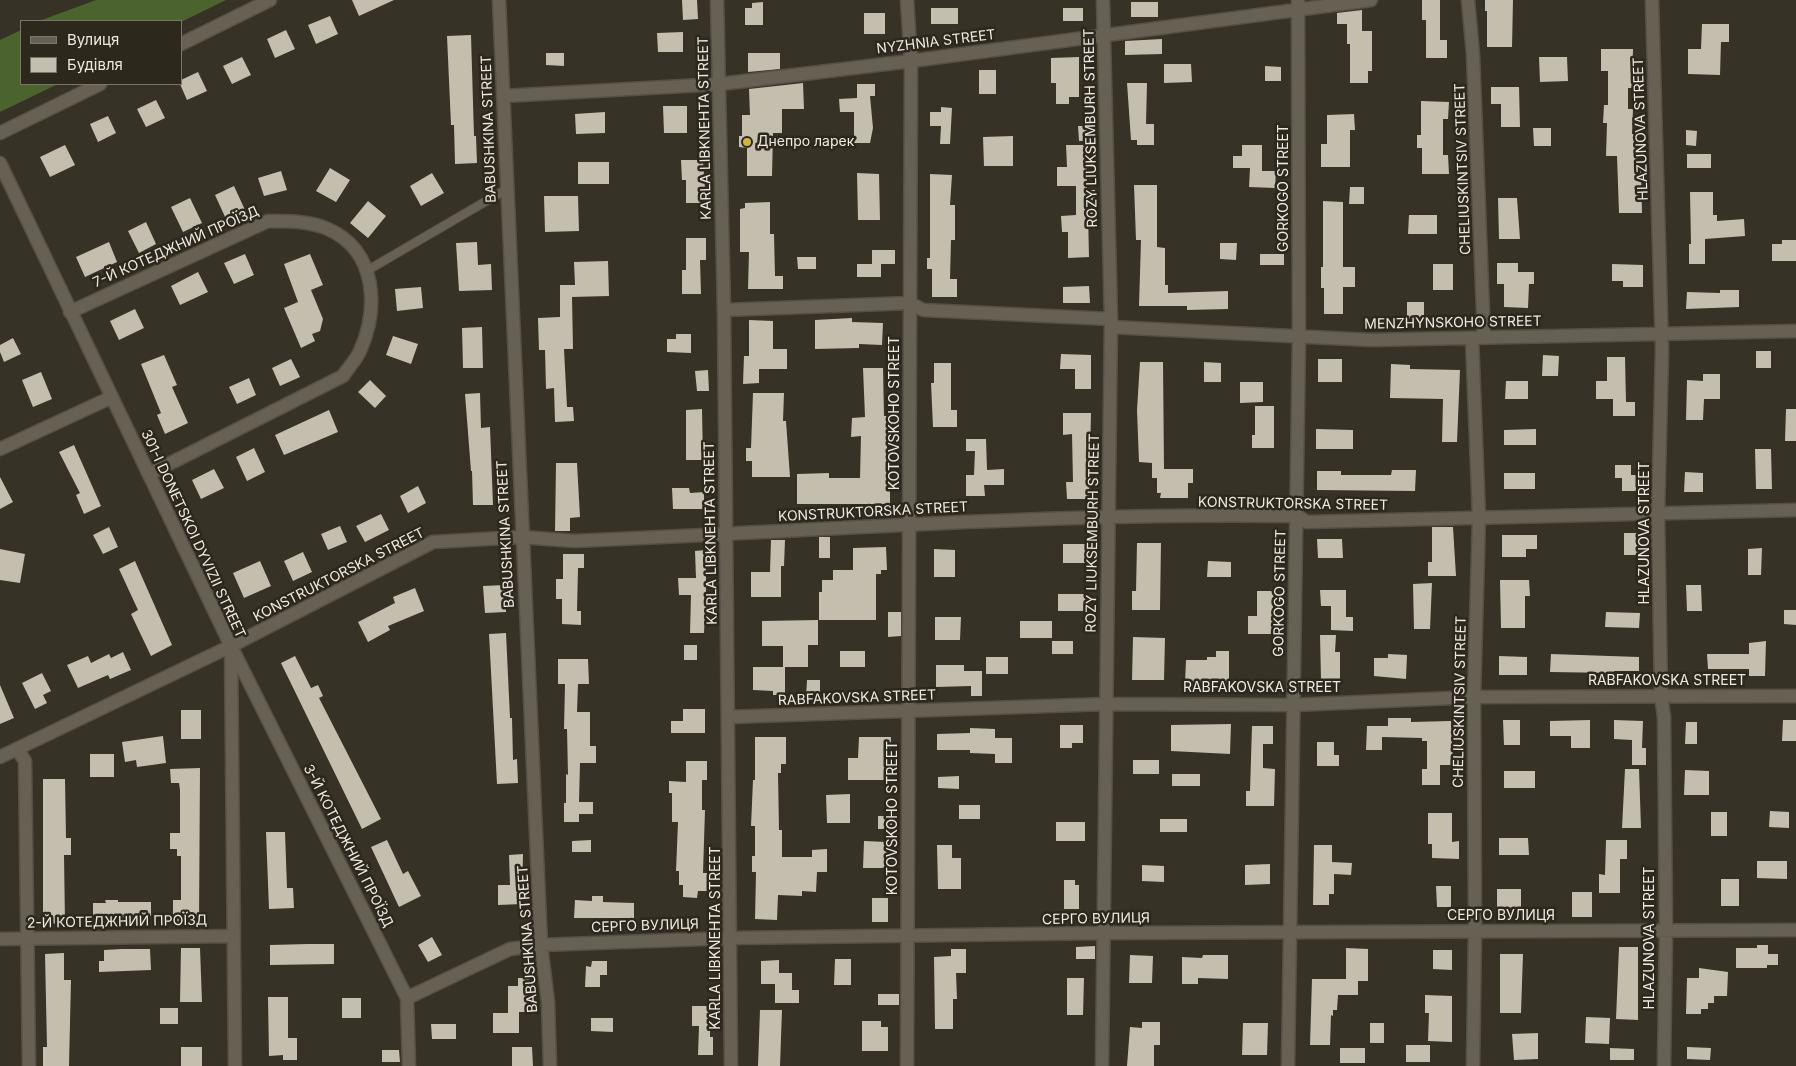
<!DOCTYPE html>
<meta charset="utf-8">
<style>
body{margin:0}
#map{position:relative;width:1796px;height:1066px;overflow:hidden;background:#363225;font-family:Inter,sans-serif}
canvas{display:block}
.legend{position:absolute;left:20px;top:20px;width:162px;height:65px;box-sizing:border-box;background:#2c281c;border:1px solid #79756b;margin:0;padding:6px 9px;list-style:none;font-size:15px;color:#ece9e1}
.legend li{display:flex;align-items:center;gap:10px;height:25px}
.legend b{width:25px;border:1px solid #79756b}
</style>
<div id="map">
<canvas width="1796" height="1066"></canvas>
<ul class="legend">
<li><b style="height:6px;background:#666153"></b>Вулиця</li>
<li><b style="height:14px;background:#c3beae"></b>Будівля</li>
</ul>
</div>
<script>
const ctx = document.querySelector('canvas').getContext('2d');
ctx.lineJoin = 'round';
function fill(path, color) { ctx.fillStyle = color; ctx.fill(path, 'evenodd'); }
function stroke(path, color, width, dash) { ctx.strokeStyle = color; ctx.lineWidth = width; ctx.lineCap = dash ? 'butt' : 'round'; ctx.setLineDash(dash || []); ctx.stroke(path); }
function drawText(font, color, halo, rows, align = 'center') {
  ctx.font = font + ' Inter,sans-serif'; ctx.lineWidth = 5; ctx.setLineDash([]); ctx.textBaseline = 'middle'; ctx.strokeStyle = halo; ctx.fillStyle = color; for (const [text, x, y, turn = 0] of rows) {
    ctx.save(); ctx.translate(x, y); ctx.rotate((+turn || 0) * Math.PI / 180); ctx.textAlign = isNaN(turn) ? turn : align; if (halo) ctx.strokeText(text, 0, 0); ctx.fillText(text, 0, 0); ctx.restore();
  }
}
fill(new Path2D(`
 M96 0H226L181 22 39 21Z
 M21 30V84H58L0 112V40Z`), '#4b642e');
fill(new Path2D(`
 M352 0H394L359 16Z
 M682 0H697L698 19 683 20Z
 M1422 0H1440V40H1447V58H1426V20H1422Z
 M1485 0H1513L1512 47H1487V11H1485Z
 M763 2V25H745V8H752V3Z
 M1131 2H1158V17H1131Z
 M931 8H958V24H931Z
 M1063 8H1083V21H1063Z
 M1362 10V31H1372V71H1368V83H1350V44H1347V24H1337V13Z
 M864 13H885V34H864Z
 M330 16 338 34 316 44 308 25Z
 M1702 24H1729V42H1721L1720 75 1688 74V49H1701Z
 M286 30 295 49 275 58 267 39Z
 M683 32V52H658L657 33Z
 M471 35 474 136H476L477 163 455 164 454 125H451L447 36Z
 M1162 39V54L1125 55V41Z
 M1601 49H1633L1632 88H1628V109H1633L1632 134H1638L1637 170H1641L1642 213H1619L1617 156H1606L1607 123H1603L1604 105H1608V71H1601Z
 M546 53H564V66L546 65Z
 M748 53H780V69L748 72Z
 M242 57 251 75 232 84 223 66Z
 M1079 57V97H1069V104H1056V83H1051V58Z
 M1539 57H1567L1568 81 1540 82Z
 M1164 64H1191L1192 82 1164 83Z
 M1265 66 1281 67V81H1265Z
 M979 70H996V94H979Z
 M198 72 207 91 187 100 180 84 181 80Z
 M803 83 804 109H782V133H773L772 176H747V148L739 147V136H742V115H750L749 89Z
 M1127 83H1147L1146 124H1154V145H1137V140H1131Z
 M857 84H875V96H870L873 128 870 143H854V112H840L839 99 857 98Z
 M1491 87H1519L1520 127H1501V104H1491Z
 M156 100 165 118 146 127 137 109Z
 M1421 101 1449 102 1448 119H1443V155H1448L1449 174H1422V148H1417V135H1421Z
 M663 106H687V133H664Z
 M941 107 952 108 950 144H940L941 126H930V112H941Z
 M605 112V133L576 134 575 114Z
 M1354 114 1355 130H1350V167H1321V144H1327V115Z
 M108 116 116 133 98 142 90 124Z
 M1078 126H1090V141H1079Z
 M1533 128H1551V146H1534Z
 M1686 130 1697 131 1696 146 1686 145Z
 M1013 136V166H984L983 137Z
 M65 145 75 165 50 177 40 157Z
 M1066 145H1087V190H1095V214H1088L1089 257 1068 258V232H1062L1061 216 1076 215V186H1057V167H1067Z
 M1242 145H1262V171H1276L1275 188 1249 187 1250 168H1233V156H1242Z
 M1687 154H1711V168H1687Z
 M681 160H703L706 203H686V180H682Z
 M578 162H609V184H578Z
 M330 168 350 180 336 202 316 191Z
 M281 171 287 190 264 196 258 178Z
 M432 173 444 193 421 206 410 186Z
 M857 173 879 174 880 220H858Z
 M930 174 952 175 950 205H955V240H951L950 279H957V297H932V269H927V258H930Z
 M1134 185H1157V247L1165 248V285H1168V293L1228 291V309L1187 310V306H1139L1141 240H1136Z
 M234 186 245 210 226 219 215 195Z
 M1350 187H1364V204H1349Z
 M1690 192H1713V215H1717V221L1744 219 1745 236 1705 239V264H1689V244H1691Z
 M544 196H578L579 231 545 232Z
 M190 198 202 223 183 232 171 207Z
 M1498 198H1517L1520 239H1499Z
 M368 201 386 216 368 238 350 223Z
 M1323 201 1343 202V267H1355V287H1343V314H1324V288H1321V267H1323Z
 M770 202V234H774L775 276H783V289H748L749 252H740V209L745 208V203Z
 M1409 215H1437V234H1408Z
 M146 222 156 244 139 253 128 231Z
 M686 238H706V260H700L701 294H682V270H686Z
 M1782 240H1796V261H1772V244H1782Z
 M109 242 117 262 85 277 76 257Z
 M477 242 478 265 491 264 492 290 459 291 456 243Z
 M1220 243H1237L1236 260 1220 259Z
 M872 250H895V264H872Z
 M245 254 254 275 234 284 224 263Z
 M310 254 323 285 311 290 323 319 320 331 312 334 315 341 301 348 284 308 298 302 284 264Z
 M1260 254H1284V265H1260Z
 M797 257H816V269H798Z
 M608 261 609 296 572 297 573 349H564L567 407H573L574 421 555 422 554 388 546 389 545 350H539L538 318 560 317V285H575L574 262Z
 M1497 263H1518V272H1534V284H1529L1528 308 1504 307V284H1497Z
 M857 264H881V277H857Z
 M1433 264H1453V290H1433Z
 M1612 264 1643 265V287H1623V281H1612Z
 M198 272 208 292 180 305 171 286Z
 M1089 286 1090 303H1063V287Z
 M421 287 423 308 397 311 395 289Z
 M1720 290H1739V307L1686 309 1687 292 1720 293Z
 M1407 302H1424V318L1407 319Z
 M135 309 144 328 119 340 110 321Z
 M852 318V322L883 323 882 345 859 344V348L815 349V320Z
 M749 320 773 321V349H787V369H759V383L743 384 744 356H749Z
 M482 327 483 368H463L462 328Z
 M676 334H691V353L667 352V339H676Z
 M393 336 418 344 411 364 386 355Z
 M13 338 21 354 4 362 0 352V345Z
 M1756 351H1771V368H1756Z
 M1061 354 1091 355V389H1075V369H1060Z
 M164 355 177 385 172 387 188 423 165 434 157 415 161 413 141 364Z
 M1543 355 1559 356 1558 376H1542Z
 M1607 357H1625L1626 402H1635V416H1613V399H1596V381H1607Z
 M291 359 300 377 280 386 272 368Z
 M1318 359H1342V382H1318Z
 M1140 362H1163L1164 469H1193V483H1188V498H1160L1161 493H1157V478H1152V463L1139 462 1137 410Z
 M1204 362 1221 363V382H1204Z
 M934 363H951V410H957V427H933L931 383H934Z
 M1391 364 1410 365V369L1460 370 1457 442H1442L1443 399 1390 398Z
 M863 368H883L884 416H887V486H890V504H797V474L829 473V478H860L861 436 851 437 852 418 865 417Z
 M708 370 709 391H697L695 371Z
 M41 372 52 399 33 407 22 380Z
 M1703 374H1720V399H1704L1703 420H1686L1687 380 1703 381Z
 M249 378 256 395 237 404 229 387Z
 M370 380 386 396 375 408 358 392Z
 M1506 381H1528V399H1505Z
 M1240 382H1263V402L1240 403Z
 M480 393 481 428 490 427 493 505H473L472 471H471L465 394Z
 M753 393H784L783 421H786L790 477H752V461H746V448H751Z
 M1255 406H1274V448H1252V435H1255Z
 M702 409 703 460H686V410Z
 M1786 409H1796V441H1785Z
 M329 410 338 432 284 455 275 435Z
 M1063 413H1091L1089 499H1067L1066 482H1073L1072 434 1063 435Z
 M1316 429 1353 430V449H1316Z
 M1536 429V445H1504V430Z
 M966 439H986L987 470 1004 469V485H984L985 496H966V475H974L975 451H966Z
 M74 445 101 506 84 514 76 495 80 493 59 452Z
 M254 448 265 472 247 481 236 457Z
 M1755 449H1771L1772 489H1756Z
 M556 463H577L580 517 570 518V531H555Z
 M1615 465H1631V475H1639V491H1622V478H1615Z
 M214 469 224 488 201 499 192 480Z
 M1392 470H1416L1415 491 1317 490V471H1341V475H1391Z
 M1685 472 1703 473V492H1684Z
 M1504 473H1535V489H1504Z
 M0 477 13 502 0 509Z
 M418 486 426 503 408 513 400 496Z
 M672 488H689L690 493 704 492V509H673Z
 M381 514 389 530 365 542 356 526Z
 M340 526 347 542 328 550 321 534Z
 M109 527 118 547 103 554 93 535Z
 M1432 527H1453L1456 576H1428V562H1432Z
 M1624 533H1641V555H1624Z
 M1502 535H1537V549H1526V557H1502Z
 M819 537H830V558H819Z
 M1317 539H1342L1343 558H1318Z
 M771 540H785L784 566H781V597H751V572H770Z
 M1137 543H1161L1160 610H1132V591H1136Z
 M1063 544H1088L1089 563H1063Z
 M886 547 887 570H881V574H876V620H819V592H822V580H833V570H853V548Z
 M1762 548 1761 575H1748V549Z
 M0 549 25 554 20 583 0 580Z
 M934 549 955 550V577H934Z
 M706 550V597H715L714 612 705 611 704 633H690L691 595H679L678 578H696L695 551Z
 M303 552 312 572 293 581 284 561Z
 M563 554H584V568H578L577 611H581V625L562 624V599H556V579H563Z
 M135 561 172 645 151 656 131 614 138 610 119 569Z
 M260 561 271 586 244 598 233 573Z
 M1208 561 1231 562V577H1207Z
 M1500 580H1529L1530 596H1525V628H1501Z
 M1432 583 1430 629H1414L1413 584Z
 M505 585 506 612 485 613 483 586Z
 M1686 585H1701L1702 611H1687Z
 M415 588 424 611 388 626 390 630 368 642 358 622 395 603 393 597Z
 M1320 590H1346V617H1353V631L1331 630V606H1321Z
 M1257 591H1274L1272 634H1248V616H1257Z
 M1058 594H1087V611H1058Z
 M1784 610H1796V625L1784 624Z
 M888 612H901V636L888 637Z
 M1606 612 1640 613 1639 628 1605 627Z
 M935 617H961L960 640H935Z
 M818 620V645H808V667H785V695H773V691L753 690V667H783V646H762V621Z
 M1020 621H1052V638H1020Z
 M506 633 510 718H512L513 760 517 759 518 783 497 784 489 634Z
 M1320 635H1336L1335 652H1340V679H1321Z
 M1133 637 1165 638 1164 680H1132Z
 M1052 641H1073V654H1052Z
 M1766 641 1765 676H1749V669H1708L1707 654H1749V643Z
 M684 645H697V660H684Z
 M840 651H865V667H840Z
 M1216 651H1229V682L1185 683 1186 660H1207V657H1216Z
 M123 652 131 670 110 679 108 675 78 688 67 665 88 656 91 663 109 654 111 658Z
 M1388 654 1407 655 1406 679 1374 676V658H1388Z
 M1551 654 1639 657V671H1614V673L1550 672Z
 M295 656 311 688 318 685 323 696 319 698 381 819 362 829 281 663Z
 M1499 656 1527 657V675H1499Z
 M986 657H1008V674H986Z
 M558 659H588L589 684H578L577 712H590V746H596V763H580L579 802H593V814H579V822H564V803H566V774L568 775 567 729H564L565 684H558Z
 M936 665H964V671H982V696H971V686L936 687Z
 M42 673 51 691 43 695 47 703 35 709 22 683Z
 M807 680H820V698H806Z
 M0 685 14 718 0 724Z
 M683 709H705V733H671V721H683Z
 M181 710H201V739H181Z
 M1388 718H1411V722L1451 721 1453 765H1440V785H1422V769H1427V741H1422V738L1382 737V750H1366L1367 726H1388Z
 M1503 720H1520V745H1504Z
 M1590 720V748H1571V736H1550V721Z
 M1614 720 1643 721 1642 748H1646V765H1632V740L1614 739Z
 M1783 720H1796V741H1782Z
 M1686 722H1697V744H1685Z
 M1231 724 1230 754 1171 751V725Z
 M1060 725H1083V743H1072V748H1060Z
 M1252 726H1273V744H1263V768L1275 769 1274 806H1246V791H1250Z
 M970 728 995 729V738H1012V763H995V754L970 753V750H937V734L970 733Z
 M163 736 166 763 137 767 136 760 125 762 122 742Z
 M755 737H786V764H781V773H778L779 830H782V857H812V850L827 849V872H817L816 892 802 891V896L778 895 777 920 755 919 756 872H752V856H755V826H751L753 780H755Z
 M859 737H891L890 780H848V758H858Z
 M1317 742H1334V755H1339V766H1317Z
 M90 754H114V777H90Z
 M1133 760H1159V774H1133Z
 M686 761H707V780H702V810H705L703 873H709L708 891H698L697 898 683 897V885H679V871H676L678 822H672V793H669V781L686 782Z
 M200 768 199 925H173V900H181V856H177V849H170V833H180V790L179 783H171L170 769Z
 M1625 769H1639L1641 828H1622Z
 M1685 770 1709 771V795H1684Z
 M1504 771H1535V788H1504Z
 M1172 774H1200V786H1172Z
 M959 776V789L938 788V777Z
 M43 779H65L66 838H71V855H64L65 923 43 924Z
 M850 794V823H827L826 795Z
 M959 805H980V819H959Z
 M1770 811 1789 812V828L1769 827Z
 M1711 812H1727V836H1711Z
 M1428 813H1452V842L1459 841V859L1432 858V844H1428Z
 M878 816H892V829H878Z
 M1160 819H1187V832H1160Z
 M1056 822H1085V841H1056Z
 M266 832H285L287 888H293L294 908 269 909Z
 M1499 838H1528L1529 855H1499Z
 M387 840 403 874 408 871 421 896 399 907 371 847Z
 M591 840V852H572V841Z
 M1606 840H1627V859H1620V893H1599V874L1605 875Z
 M864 841 887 842 886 868H863Z
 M937 845H952V858H961V889H938Z
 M1314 845H1332V862L1352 863 1351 875 1334 874V894H1329V905H1313Z
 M523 854 522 904 498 905V885H510L509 855Z
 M1757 861H1787V879L1757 878Z
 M1270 864V884L1245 885V865Z
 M1142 865 1164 866V882L1142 881Z
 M1721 879H1739V906H1721Z
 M1064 880H1075V885H1079V909H1064Z
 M1436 886H1451V907H1437Z
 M1497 889H1521V908L1497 907Z
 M1572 892H1592V917H1572Z
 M592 896H603V902L634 903V918H574L575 900 592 901Z
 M872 898H888V922H872Z
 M105 900H118V902H151V916H144V923L93 922V903H106Z
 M432 937 442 955 428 962 418 945Z
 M308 944H334V964L270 965V945Z
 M1757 945H1768V954H1778V965H1767V968H1736V948H1757Z
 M1095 946V959H1076V947Z
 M1619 947H1638V1020L1616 1019Z
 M181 948H200L202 1002H180Z
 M1346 948 1368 949V981H1358V995H1338L1337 1010H1333V1016L1331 1015 1330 1045H1310L1312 979H1346Z
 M122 949H150L151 970 99 972V961H104V950Z
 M951 949H966V973H956L957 999H953V1029H935L934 957 951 956Z
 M1433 950H1452V970L1433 969Z
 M64 953V980H71L69 1066H43V1047H47L45 954Z
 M1500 954H1523L1521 1013H1500Z
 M1130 955 1153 956 1152 983H1129Z
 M1203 955H1228V979L1198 978V984H1182V957L1202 958Z
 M835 959H851V985H834Z
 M779 960V973H792V990H799V1003H775V984H761V961Z
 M592 961H607V975H600V987H585L586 966 591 967Z
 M1699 968 1728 972 1727 996H1714V1003H1708V1009H1701V1014H1686L1687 978H1699Z
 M518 978H529L530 1012H519V1033H493V1013H508V986H518Z
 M1067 978H1084L1083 1015H1067Z
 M878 994H899V1005H878Z
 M1425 995 1452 996V1042L1428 1041 1429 1013H1425Z
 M268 997H288V1038H297V1060H283V1055L269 1056Z
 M342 998H361V1018H342Z
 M692 1006H710V1037H713V1055H698L699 1026H692Z
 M160 1008H178V1024H160Z
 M760 1010H782L780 1066H758Z
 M1586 1017 1610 1018 1609 1044 1585 1043Z
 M591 1018H613V1032L591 1031Z
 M862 1021H881V1027H888V1051H862Z
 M1142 1022H1160V1045H1154V1066H1127L1130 1027 1142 1028Z
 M1243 1023H1268L1267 1055H1242Z
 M1370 1023H1384V1043H1370Z
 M431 1024H456V1039H432Z
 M1538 1033V1059L1514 1060 1512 1034Z
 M1406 1045H1430V1062H1406Z
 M181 1047H202V1066H181Z
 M512 1047H532L533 1066H512Z
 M1687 1047 1711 1048 1710 1060 1687 1059Z
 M1340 1048H1365V1063H1340Z
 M1610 1048 1634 1049V1060H1610Z
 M382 1050H399L400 1062H382Z`), '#c3beae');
const lane = new Path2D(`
 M368 270 507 189`);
const street = new Path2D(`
 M499 0 541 945 548 1002 550 1066
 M907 0 911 61 907 1066
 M1468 0 1473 54 1484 338
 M1652 0 1662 350 1658 513 1661 695 1664 717 1666 930 1664 1066
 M181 44 270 0
 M503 96 720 84 911 61 1371 0
 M0 133 100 84
 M0 163 231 646 235 1066
 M724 310 910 303 923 310 1111 319
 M70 312 268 221C288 221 310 221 328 229 377 251 379 308 360 351 356 360 348 368 343 376L149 474
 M1111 327 1371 340 1796 331
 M1472 338 1479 517 1474 697 1475 931 1473 1066
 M0 449 112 397
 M726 534C916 524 1107 513 1297 516L1307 522 1796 510
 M233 650 407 998 409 1066
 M728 717 1106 704 1294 705 1474 697 1796 696
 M17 749 25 761 29 1066
 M0 939 234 936
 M407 998 510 949 541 945 731 938 1104 933 1796 930
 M1102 1066 1111 319 1103 0
 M1288 1066 1299 338 1298 0`);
const secondary = new Path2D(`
 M717 0 724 310 731 1066
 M0 757 231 646 433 542 521 537 575 541 726 534`);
stroke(lane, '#545045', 10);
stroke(street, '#545045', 15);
stroke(secondary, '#545045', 15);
stroke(lane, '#666153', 8);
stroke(street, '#666153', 12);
stroke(secondary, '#666153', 12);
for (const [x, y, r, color] of [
 [747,142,5,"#d0b836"]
]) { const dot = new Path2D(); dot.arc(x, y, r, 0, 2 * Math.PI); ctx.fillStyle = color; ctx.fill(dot); stroke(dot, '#2c281c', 2); }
drawText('14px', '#ece9e1', '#2c281c', [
 ["NYZHNIA STREET",936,42,-7],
 ["KARLA LIBKNEHTA STREET",705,128,-91],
 ["ROZY LIUKSEMBURH STREET",1091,128,-91],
 ["BABUSHKINA STREET",489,129,-92],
 ["HLAZUNOVA STREET",1641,129,-92],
 ["CHELIUSKINTSIV STREET",1463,169,-92],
 ["GORKOGO STREET",1284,188,-90],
 ["7-Й КОТЕДЖНИЙ ПРОЇЗД",176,247,-24],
 ["MENZHYNSKOHO STREET",1453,323,-1],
 ["KOTOVSKOHO STREET",895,413,-90],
 ["KONSTRUKTORSKA STREET",1293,504,1],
 ["KONSTRUKTORSKA STREET",873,512,-3],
 ["KARLA LIBKNEHTA STREET",711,533,-91],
 ["ROZY LIUKSEMBURH STREET",1093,533,-89],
 ["HLAZUNOVA STREET",1645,533,-90],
 ["301-I DONETSKOI DYVIZII STREET",193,534,65],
 ["BABUSHKINA STREET",506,534,-93],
 ["KONSTRUKTORSKA STREET",339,575,-27],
 ["GORKOGO STREET",1280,593,-89],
 ["RABFAKOVSKA STREET",1667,681],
 ["RABFAKOVSKA STREET",1262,688],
 ["RABFAKOVSKA STREET",857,698,-2],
 ["CHELIUSKINTSIV STREET",1460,702,-89],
 ["KOTOVSKOHO STREET",893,818,-90],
 ["3-Й КОТЕДЖНИЙ ПРОЇЗД",348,846,63],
 ["СЕРГО ВУЛИЦЯ",1501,916],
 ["СЕРГО ВУЛИЦЯ",1096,919,-1],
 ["2-Й КОТЕДЖНИЙ ПРОЇЗД",117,922,-1],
 ["СЕРГО ВУЛИЦЯ",645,926,-2],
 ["KARLA LIBKNEHTA STREET",716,938,-90],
 ["HLAZUNOVA STREET",1650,938,-90],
 ["BABUSHKINA STREET",528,939,-94]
]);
drawText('14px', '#ece9e1', '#2c281c', [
 ["Днепро ларек",757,142]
], 'left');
</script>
